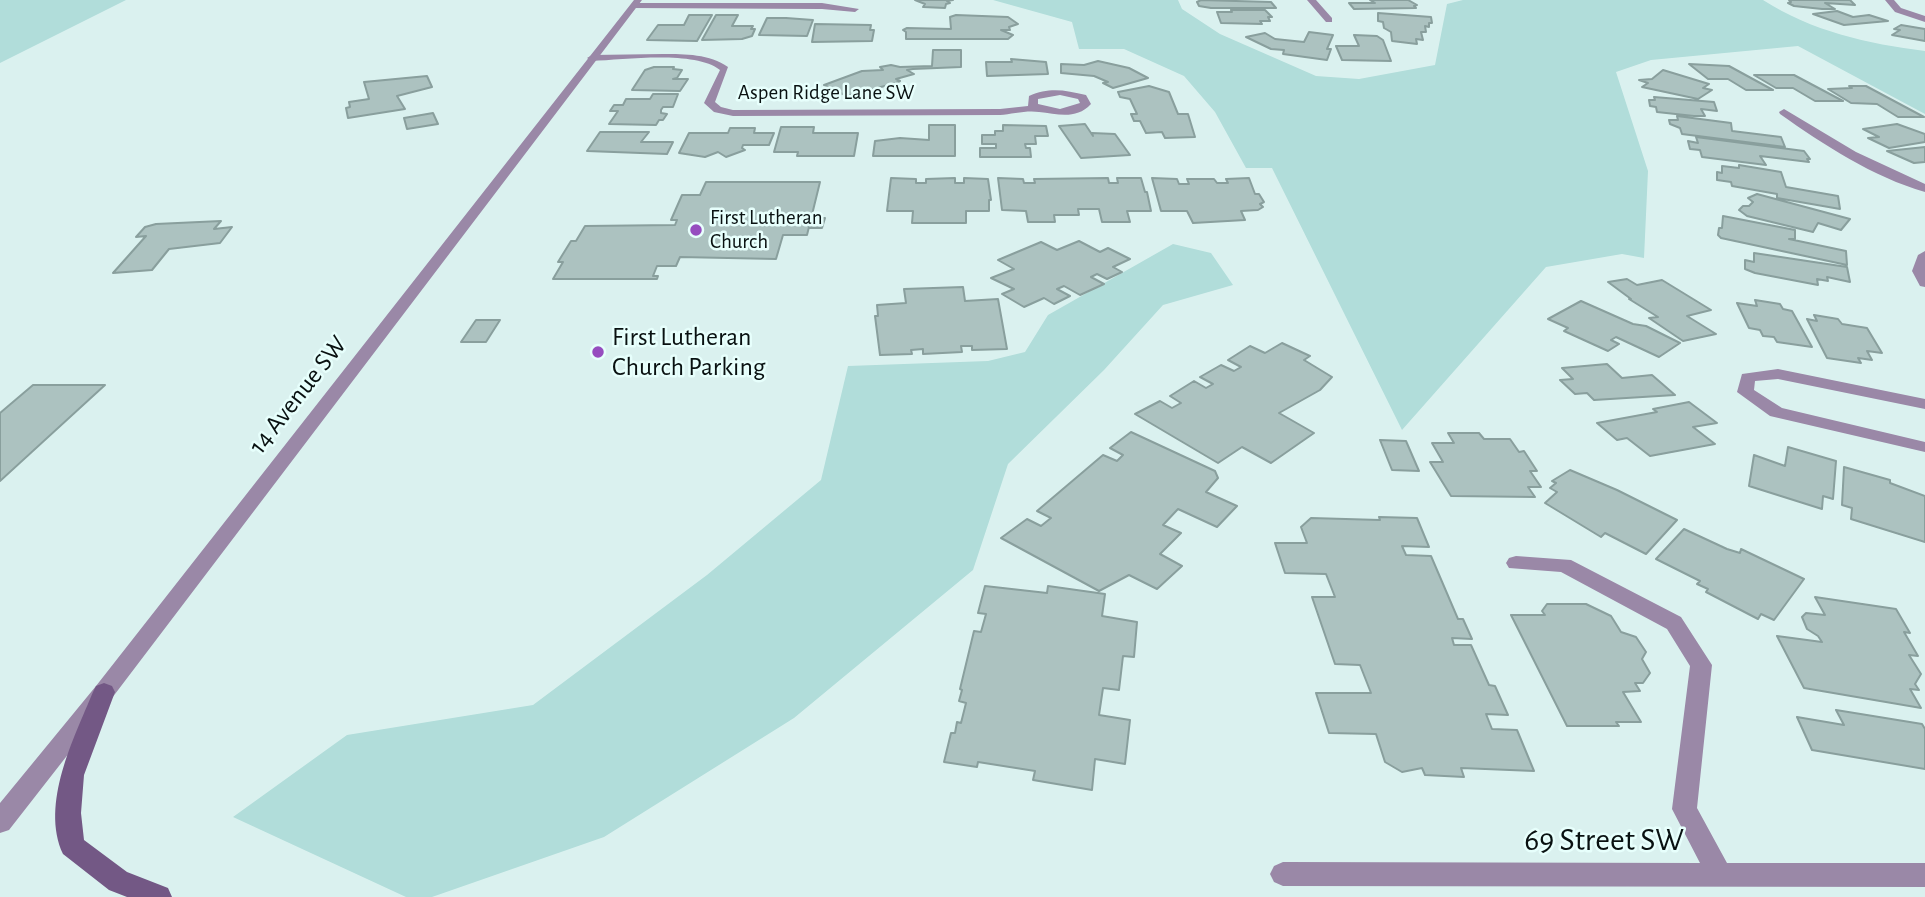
<!DOCTYPE html>
<style>
body{margin:0}
canvas{display:block;background:#daf1ef}
</style>
<canvas width="1925" height="897"></canvas>
<script>
const ctx = document.querySelector('canvas').getContext('2d');
ctx.lineJoin = 'round';
function fill(path, color) { ctx.fillStyle = color; ctx.fill(path, 'evenodd'); }
function stroke(path, color, width, dash) { ctx.strokeStyle = color; ctx.lineWidth = width; ctx.lineCap = dash ? 'butt' : 'round'; ctx.setLineDash(dash || []); ctx.stroke(path); }
function drawText(font, color, halo, rows, align = 'center') {
  ctx.font = font + ' "Alegreya Sans",sans-serif'; ctx.lineWidth = 5; ctx.setLineDash([]); ctx.textBaseline = 'middle'; ctx.strokeStyle = halo; ctx.fillStyle = color; for (const [text, x, y, turn = 0] of rows) {
    ctx.save(); ctx.translate(x, y); ctx.rotate((+turn || 0) * Math.PI / 180); ctx.textAlign = isNaN(turn) ? turn : align; if (halo) ctx.strokeText(text, 0, 0); ctx.fillText(text, 0, 0); ctx.restore();
  }
}
fill(new Path2D(`
 M0 0H126L0 63Z
 M993 0H1178L1182 9 1220 34 1316 76 1359 79 1435 65 1447 4 1463 0H1763C1811 31 1868 44 1925 51V114L1798 46 1651 60 1616 72 1648 171 1644 258 1622 254 1546 267 1402 430 1272 168H1246L1215 112 1184 76 1124 49H1079L1072 22Z
 M1173 244 1211 253 1233 285 1163 305 1104 370 1008 464 973 570 794 718 604 837 432 897H406L233 817 347 735 533 705 707 575 821 480 848 366 988 361 1025 352 1048 315Z`), '#b1ddda');
const building = new Path2D(`
 M915 0H953L947 1 950 3 946 4 945 8 923 7 925 4Z
 M1201 0 1271 2 1276 8H1211L1199 6 1197 2Z
 M1370 0H1408L1417 5 1414 6 1416 8 1354 9 1349 3H1375Z
 M1789 0H1850L1855 5 1825 3 1835 9H1822L1794 6 1788 3 1791 2Z
 M1231 10H1265L1272 17H1268L1270 21H1260L1262 24 1221 23 1217 12H1232Z
 M1837 11 1853 17 1869 15 1888 21 1844 25 1813 14Z
 M1378 13 1431 17 1432 23H1429V27L1425 26 1426 32H1421L1423 40 1416 39 1417 44 1392 41 1391 32 1384 28 1383 22 1378 21Z
 M689 15H712L697 41 647 40 658 25H684Z
 M716 15H738L732 26H753L751 29H755L752 36 742 39 702 40Z
 M956 15 1008 17 1018 24 1009 27 1010 30H1001L1013 35 1008 39H906V32L903 30 907 28 951 29 950 17Z
 M767 18H786L813 20 807 36 759 35Z
 M815 24 871 25 870 30H874L872 41 812 42Z
 M1901 25 1925 29V41L1892 35 1900 30 1894 29Z
 M1309 32 1333 35 1327 49H1331L1327 60 1283 54 1284 50 1271 49 1246 37 1265 33 1275 39 1304 42Z
 M1354 35 1377 36 1383 40 1391 61 1342 60 1336 46H1359Z
 M933 50H961V67L913 69 907 70 914 74 896 79 900 81 896 83 847 96 824 85 862 71 883 70 880 67 891 65 900 67 932 66Z
 M1011 59 1046 62 1048 74 987 76 986 62H1012Z
 M1098 61 1129 68 1148 78 1113 88 1103 83 1108 82 1094 76 1061 73V64L1084 65Z
 M1689 64 1729 66 1773 90H1746L1728 79H1708Z
 M654 67H674L673 69 682 70 677 78 673 79H688L680 91 632 90 645 70Z
 M1663 70 1709 84 1703 88 1712 90 1698 99 1642 87 1648 83 1639 80 1652 79Z
 M1754 75H1794L1843 101H1815L1793 88H1776Z
 M427 76 432 87 397 96 405 109 348 118 346 108 350 107 349 102 369 99 364 82Z
 M1149 86 1169 92 1178 114H1188L1195 137 1165 138 1162 132 1146 133 1140 121H1134L1131 114H1137L1130 99 1120 97 1118 92Z
 M1849 86H1866L1924 117H1898L1877 104 1851 103 1828 89 1852 88Z
 M653 94H678L673 107H663L661 110V113L667 114 663 120H659L656 125 609 124 618 111H610L614 105H623L626 99H650Z
 M1654 97 1714 102 1717 111 1701 109 1705 116H1694L1657 112 1656 107 1650 106 1649 100H1655Z
 M433 113 438 124 407 129 404 118Z
 M1677 116 1731 123 1732 131 1781 137 1785 147 1682 134 1680 128 1670 124 1669 120H1678Z
 M1085 124 1093 136 1092 133 1115 134 1130 155 1081 158 1059 126Z
 M1897 124 1925 134V142L1889 148 1868 138 1879 137 1863 129Z
 M929 125H955V156H873L875 141 900 138 929 140Z
 M1003 125 1046 126 1048 136H1035L1036 144H1025L1026 148H1030L1031 157H980V148H996V144H982V135H995V131H1003Z
 M781 127H814L813 133H858L854 156H797L798 152H774Z
 M730 128H755L754 133H774L769 145H743L742 148 745 150 726 157 718 152 705 157 679 153 689 133H728Z
 M600 132H649L641 142H673L667 154 587 151Z
 M1696 137 1804 151 1810 159H1807L1809 162 1760 156 1766 165 1702 157 1700 150 1690 149 1688 141 1698 143Z
 M1925 147V162L1914 163 1887 151Z
 M1739 165 1781 172 1786 187 1838 196 1840 209 1777 198V194L1732 186 1731 182 1717 180V172L1722 173V166L1739 168Z
 M891 178 916 179V183H926V179L955 178V183H964V178L988 179 991 200H989V211H966V223H912L913 211H887Z
 M998 178 1023 179 1024 183H1035L1034 179 1108 178 1109 183H1118L1117 178H1141L1145 192H1147L1151 211H1127L1130 222H1102L1099 209H1078L1079 215H1054L1055 222H1028L1026 211 1002 210Z
 M1152 178 1177 179 1179 184H1189L1187 179H1214L1217 183H1228L1226 179 1249 178 1255 194H1259L1264 202 1260 204 1263 207 1258 210 1241 211 1245 220 1193 223 1187 211H1161Z
 M706 182H820L807 235H783L776 259 680 257 676 266H657L653 276H658L657 279H553L563 262H558L571 241H576L585 226 675 225 677 220H671L682 195H700Z
 M1757 194 1850 219 1841 230 1818 223 1813 232 1747 216 1739 210 1743 206H1749L1753 202 1748 198Z
 M1723 216 1795 230V239H1789L1846 251 1847 265 1721 238 1718 235 1719 228H1722Z
 M813 218H825L822 228H810Z
 M221 221 214 229 232 227 220 243 169 249 152 270 113 273 146 236 136 237 145 227 156 224Z
 M1079 241 1100 252 1108 248 1130 259 1113 267 1122 272 1107 279 1097 274 1091 277 1104 284 1080 295 1064 286 1057 289 1070 296 1054 304 1044 298 1024 307 1002 294 1014 289 991 278 1014 269 998 260 1041 242 1057 250Z
 M1754 253 1847 267 1850 282 1827 277 1828 281 1817 279 1818 285 1755 273 1745 269V260L1754 262Z
 M1627 279 1637 285 1662 280 1711 310 1687 316 1716 334 1683 341 1649 318 1658 317 1629 299H1631L1608 282Z
 M963 287 965 301 998 299 1007 349 972 350V346H961L962 352 923 354V349L911 350 912 354 880 355 875 316H878L877 305 906 303 904 289Z
 M1755 300 1780 304 1783 309 1792 311 1812 347 1777 342 1774 337 1763 336 1760 330 1749 328 1737 303 1757 306Z
 M1581 301 1633 324 1646 326 1680 343 1659 357 1616 337 1611 340 1619 344 1608 351 1564 331 1568 328 1548 319Z
 M1814 315 1838 319 1842 324 1867 328 1882 353 1867 351 1872 360 1858 358 1861 363 1827 358 1807 319 1817 321Z
 M476 320H500L486 342H461Z
 M1282 343 1310 356 1304 360 1332 377 1320 390 1279 413 1314 433 1271 463 1242 447 1218 463 1135 414 1160 401 1172 408 1181 403 1170 396 1194 381 1206 388 1213 384 1200 377 1221 365 1234 371 1241 367 1228 360 1250 346 1265 353Z
 M1607 364 1622 378 1652 375 1675 395 1594 400 1587 393 1575 394 1560 380 1573 379 1562 368Z
 M33 385H105L0 481V413Z
 M1689 402 1717 423 1693 427 1715 444 1650 456 1627 438 1617 440 1597 423 1657 412 1653 409Z
 M1131 432 1215 471 1218 478 1206 492 1237 506 1217 527 1178 509 1163 525 1181 533 1160 554 1182 566 1157 589 1129 575 1099 591 1001 538 1027 519 1041 526 1051 518 1037 511 1103 455 1117 461 1123 455 1110 448Z
 M1448 433H1479L1484 439H1510L1519 452 1524 451 1537 471H1530L1541 487H1528L1535 497 1451 496 1430 462H1443L1432 443H1454Z
 M1380 440 1406 441 1419 471 1392 470Z
 M1788 447 1836 461 1833 499 1823 496 1822 509 1749 486 1754 455 1785 466Z
 M1844 467 1890 480V483L1925 496V542L1851 519 1852 508 1842 505Z
 M1570 470 1617 490 1677 520 1646 554 1605 533 1601 537 1545 503 1557 492 1550 488 1556 483 1552 481Z
 M1379 517 1417 518 1429 547 1402 546 1406 555 1431 556 1458 619H1463L1472 639 1452 638 1454 645H1471L1489 685 1495 686 1508 715 1486 714 1492 729 1517 730 1534 771 1461 768 1464 777 1425 775 1422 768 1402 772 1385 762 1376 734 1329 733 1316 693H1371L1360 665 1335 664 1312 597H1335L1326 574 1285 573 1275 543H1307L1301 527 1311 518 1380 520Z
 M1684 529 1727 549 1740 553 1741 549 1804 579 1774 620 1761 614 1758 619 1706 592 1708 589 1697 584 1700 581 1656 559Z
 M985 586 1047 593 1048 586 1105 594 1102 616 1137 622 1134 657 1123 656 1119 690 1103 688 1099 715 1130 720 1125 764 1095 759 1092 790 1033 780 1035 771 978 762 977 767 944 762 951 733H955L957 722 961 723 966 703 959 701 962 690 960 689 974 631 981 632 986 614 978 613Z
 M1815 597 1896 609 1910 633 1904 632 1918 656 1909 655 1921 674 1915 684 1919 690 1910 689 1921 708 1804 688 1777 636 1822 642 1818 636 1807 629 1802 617 1806 613 1825 615Z
 M1547 604H1586L1611 616 1621 632 1636 637 1646 652 1642 659 1650 673 1643 683H1635L1640 691 1623 692 1641 722H1616L1619 726H1567L1511 615H1545L1542 611Z
 M1836 710 1922 724 1925 729V769L1812 750 1797 717 1844 725Z`);
fill(building, '#acc2c0');
stroke(building, '#899f9d', 2);
fill(new Path2D(`
 M1307 0H1316L1332 18V22H1326Z
 M1885 0H1894L1901 8 1925 16V22L1895 12Z
 M633 3H822L859 9 855 12 822 9 630 8Z
 M663 54C685 54 710 54 728 67L715 102 721 107 733 110 1000 109 1028 106 1029 96C1049 87 1065 90 1086 95L1091 104C1076 120 1058 114 1039 112 1027 110 1012 114 1000 115L733 116 714 112 704 103 720 70C694 50 624 60 592 61L587 58 592 55ZM1060 95 1078 99 1080 103 1060 109 1038 104V99Z
 M1784 109 1856 152 1925 184V192C1873 177 1824 145 1780 114L1779 112Z
 M1778 369 1925 399V409L1778 379 1755 381 1754 390 1782 408 1925 442V452L1770 416 1737 392 1742 374Z
 M1516 556 1571 560 1681 617 1712 665 1697 808 1727 863H1925V887L1283 886 1274 882 1270 874 1274 866 1283 862 1700 863 1672 809 1690 666 1667 629 1561 572 1509 568 1506 563 1509 558Z`), '#9a88a7');
fill(new Path2D(`
 M634 0H642L112 698 9 830 0 833V803L96 686Z
 M1925 251V287L1920 286 1912 271 1918 255Z`), '#9a88a7');
fill(new Path2D(`
 M104 683 112 686 115 692 84 775 81 813 84 840 127 872 168 888 172 897H127L109 890 63 854C40 804 74 738 93 692L96 686Z`), '#735885');
for (const [x, y, r, color] of [
 [696,230,7,"#964dbf"],
 [598,352,7,"#964dbf"]
]) { const dot = new Path2D(); dot.arc(x, y, r, 0, 2 * Math.PI); ctx.fillStyle = color; ctx.fill(dot); stroke(dot, '#e7fffc', 2.5); }
drawText('21px', '#091111', '#e7fffc', [
 ["Aspen Ridge Lane SW",826,93]
]);
drawText('21px', '#091111', '#e7fffc', [
 ["First Lutheran",710,218],
 ["Church",710,242]
], 'left');
drawText('26px', '#091111', '#e7fffc', [
 ["First Lutheran",612,337],
 ["Church Parking",612,367]
], 'left');
drawText('26px', '#091111', '#e7fffc', [
 ["14 Avenue SW",298,395,-52]
]);
drawText('32px', '#091111', '#e7fffc', [
 ["69 Street SW",1604,840]
]);
</script>
